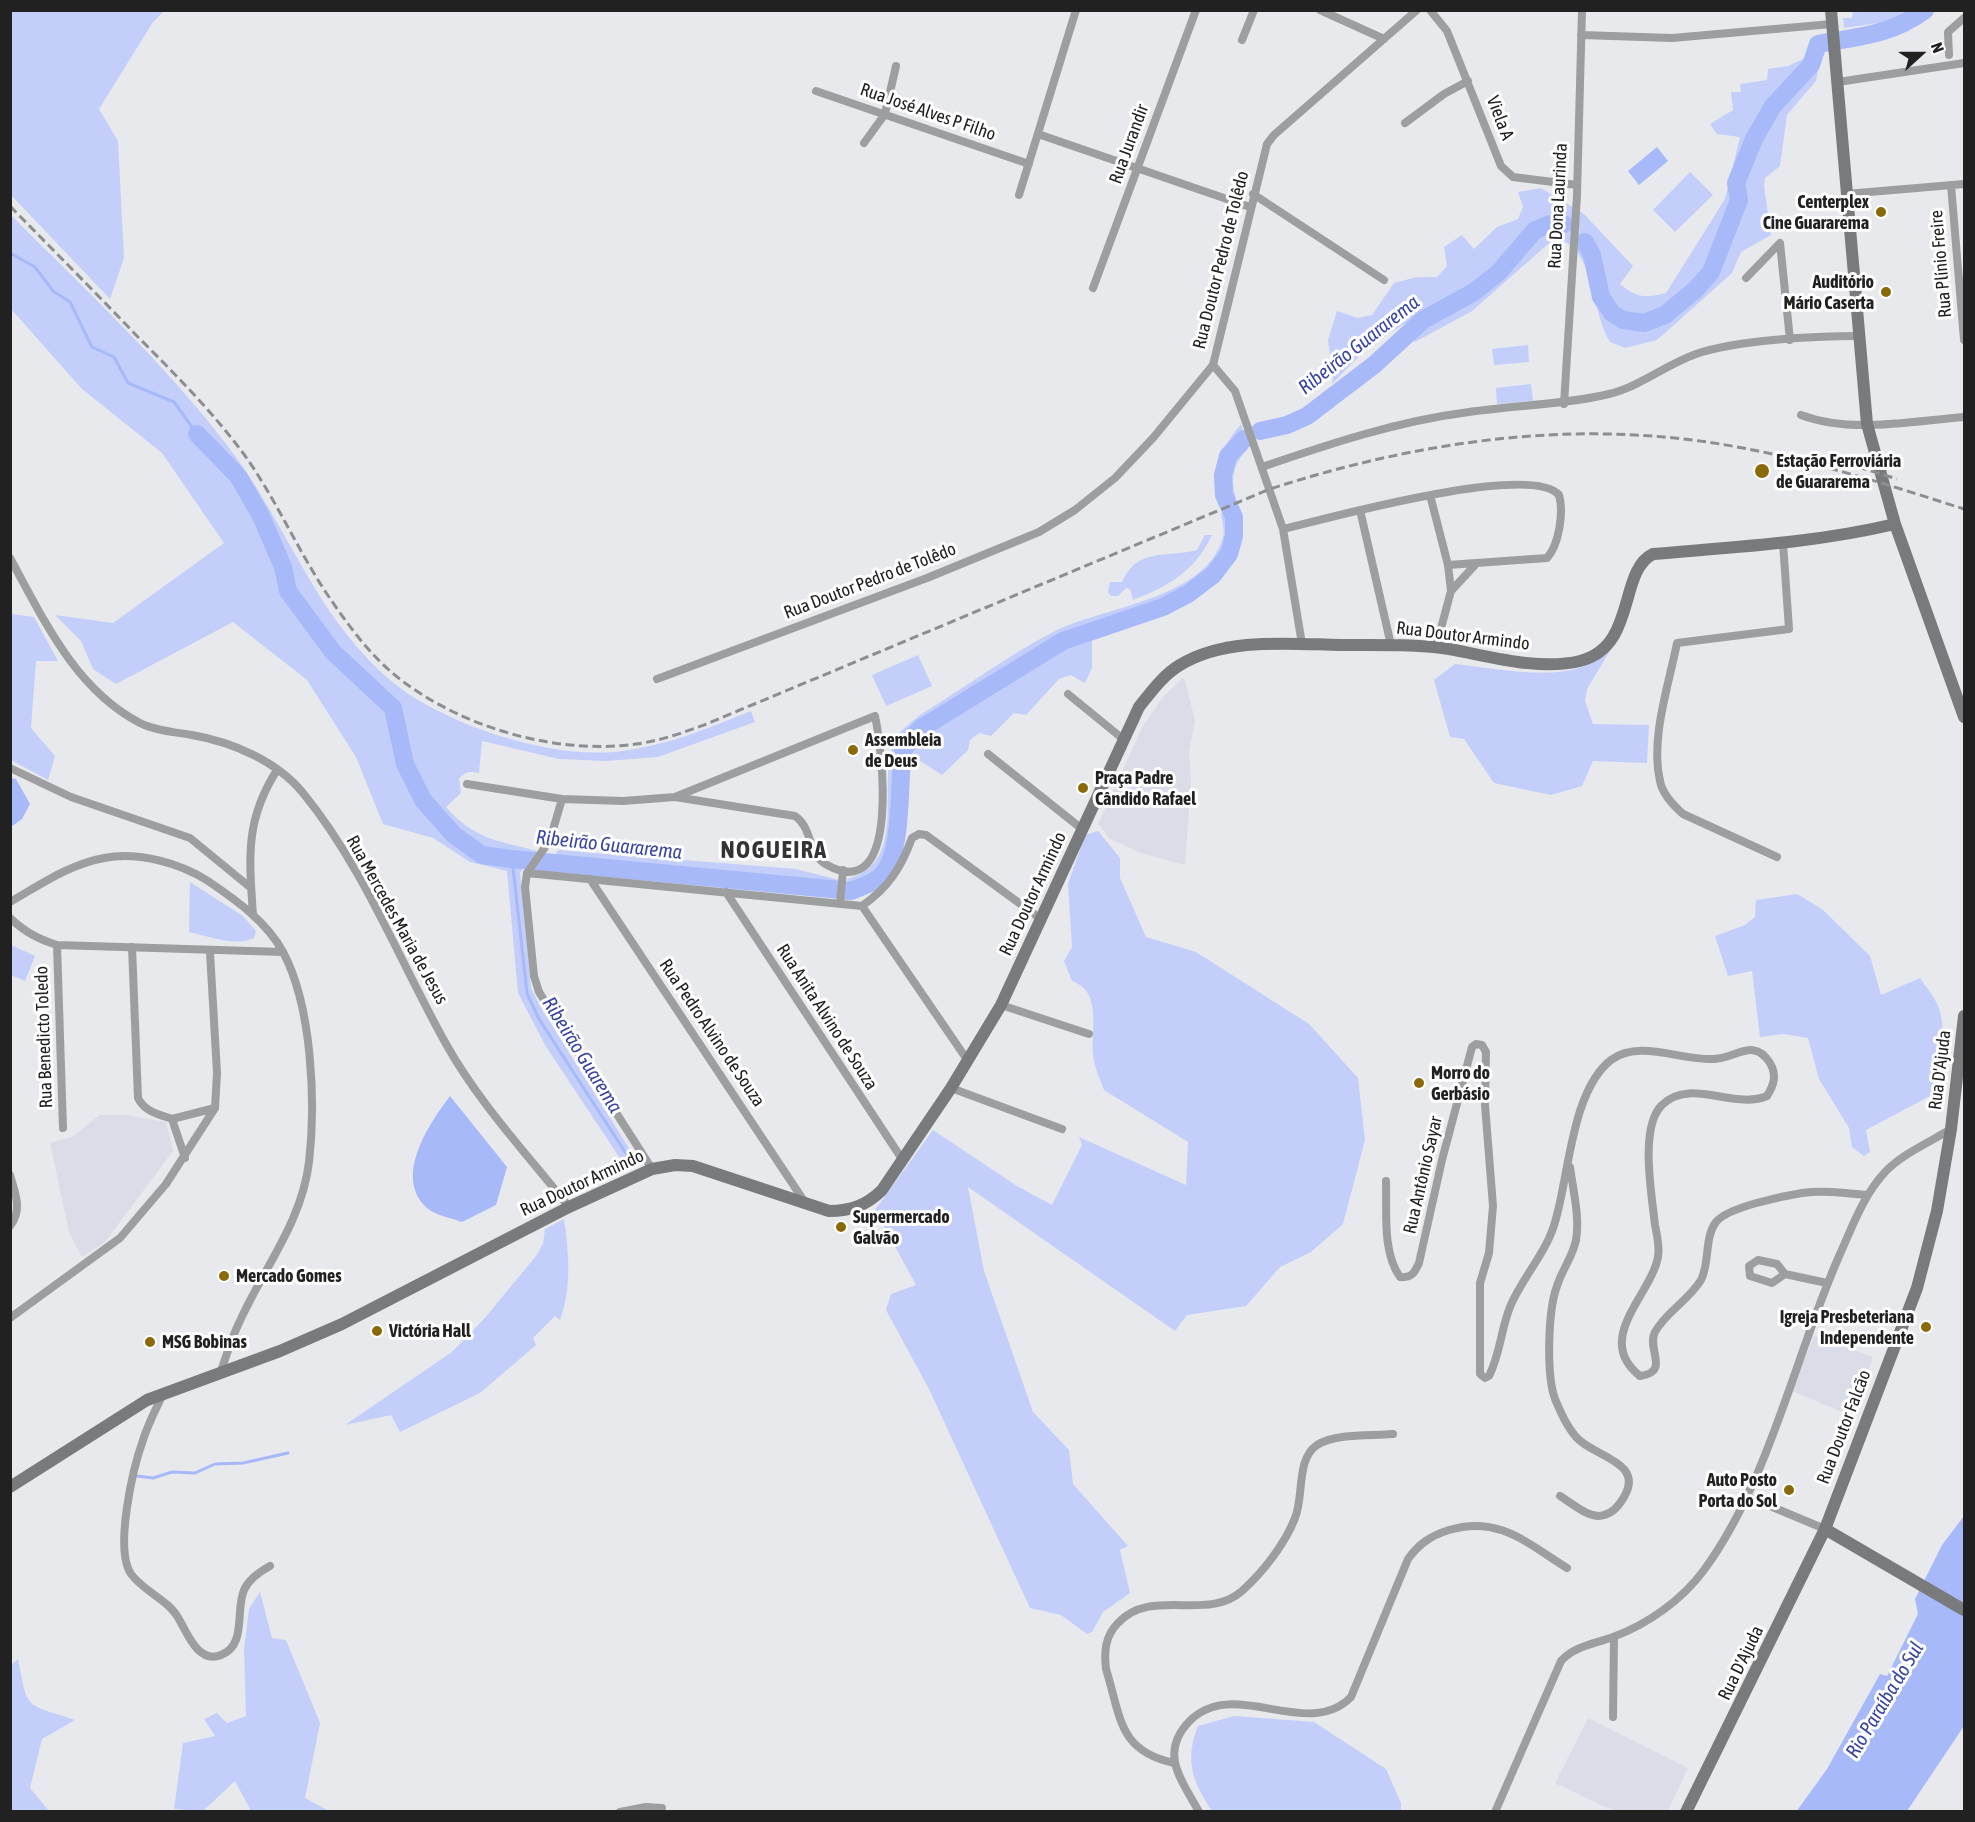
<!DOCTYPE html>
<meta charset="utf-8">
<style>
body{margin:0}
#map{position:relative;width:1975px;height:1822px;overflow:hidden;background:#e7e9ec;font-family:"Asap Condensed",sans-serif}
canvas{display:block}
.frame{position:absolute;inset:0;border:12px solid #212122;pointer-events:none}
.north{position:absolute;left:1891px;top:24px;width:60px;height:60px;-webkit-text-stroke:4px #fff;paint-order:stroke;rotate:69deg;font-size:16px;font-weight:700;line-height:24px;text-align:center;color:#212122}
.north::after{content:'';display:block;margin:auto;width:21px;height:27px;background:#212122;clip-path:polygon(50% 0,100% 100%,50% 72%,0 100%)}
</style>
<div id="map">
<canvas width="1975" height="1822"></canvas>
<div class="frame"></div>
<div class="north">N</div>
</div>
<script>
const ctx = document.querySelector('canvas').getContext('2d');
ctx.lineJoin = 'round';
function fill(path, color) { ctx.fillStyle = color; ctx.fill(path, 'evenodd'); }
function stroke(path, color, width, dash) { ctx.strokeStyle = color; ctx.lineWidth = width; ctx.lineCap = dash ? 'butt' : 'round'; ctx.setLineDash(dash || []); ctx.stroke(path); }
function drawText(font, color, halo, rows, align = 'center') {
  ctx.font = font + ' "Asap Condensed",sans-serif'; ctx.lineWidth = 6; ctx.setLineDash([]); ctx.textBaseline = 'middle'; ctx.strokeStyle = halo; ctx.fillStyle = color; for (const [text, x, y, turn = 0] of rows) {
    ctx.save(); ctx.translate(x, y); ctx.rotate((+turn || 0) * Math.PI / 180); ctx.textAlign = isNaN(turn) ? turn : align; if (halo) ctx.strokeText(text, 0, 0); ctx.fillText(text, 0, 0); ctx.restore();
  }
}
fill(new Path2D(`
 M1184 677 1195 720 1189 752 1191 784 1185 865 1141 853 1110 839 1098 824 1143 726 1163 697Z
 M100 1115H125L166 1122 173 1151 105 1242 82 1257 69 1232 50 1143 72 1137Z
 M1814 1336 1873 1357 1852 1416 1792 1391Z
 M1588 1718 1688 1768 1668 1811H1614L1555 1783Z`), '#dadde8');
fill(new Path2D(`
 M11 10 164 11 153 22 99 109 118 141 124 258 110 299 11 195Z
 M1853 11V10L1913 11 1886 22 1844 28 1843 18H1852Z
 M1807 57 1812 69 1818 70 1816 81 1787 115 1780 166 1765 178 1764 186 1771 235 1741 252 1732 273 1657 340 1625 348 1610 342C1588 303 1599 256 1556 237L1472 311 1415 342 1406 323 1368 347 1332 384 1333 378 1328 340 1337 311 1358 318 1372 315 1394 283 1417 277H1437L1447 266 1444 247 1462 235 1474 249 1497 227 1518 219 1523 207 1518 192 1541 188 1584 214 1633 266 1620 284C1636 298 1646 298 1666 293L1725 199 1740 137 1717 134 1710 124 1733 110 1731 92H1741L1740 84 1767 80 1768 69 1788 66Z
 M1690 172 1713 195 1675 232 1653 210Z
 M10 214C85 290 166 364 230 449 267 498 293 555 326 606 347 637 375 671 407 693 463 730 556 760 623 751 668 745 709 728 751 711L755 722 658 757 606 761 559 759 482 741 479 773C470 771 465 771 459 779L461 793 446 807C475 840 497 840 537 851L520 873 531 988 540 1006 635 1158 625 1166 545 1045 518 993 507 871 470 862 433 838 383 824 356 757 307 680 233 622 116 684 93 669 81 641 55 615 113 623 224 543 162 453 82 389 11 309Z
 M1528 345 1529 362 1494 365 1492 349Z
 M1531 384 1533 401 1497 404 1496 388Z
 M1241 424 1248 449C1233 463 1230 480 1236 498L1219 506C1212 469 1218 452 1241 424Z
 M1238 507C1239 524 1239 540 1233 557 1217 602 1133 625 1092 638V668L1085 683 1071 675 1059 679 1026 715 1014 713 991 736 979 733 970 740 968 750 942 775 914 757 912 752C895 805 928 888 847 898V879C910 862 876 786 894 741 898 731 912 722 920 715 964 688 1007 656 1053 632 1101 607 1206 600 1223 537 1225 530 1222 521 1221 514Z
 M1205 535H1212C1195 571 1169 586 1133 600L1130 589 1126 588 1118 596H1111L1108 592 1110 582H1122C1137 547 1167 558 1197 550Z
 M11 614 34 617 58 661H36L31 728 55 756 48 780 11 760Z
 M1611 649 1587 689 1585 701 1593 724 1649 725 1647 763 1593 761 1582 786 1551 795 1494 783 1464 739 1450 737 1434 680 1455 664C1494 668 1556 682 1592 663 1599 660 1605 654 1611 649Z
 M918 655 932 686 886 706 872 675Z
 M1098 831 1120 858V878L1146 937 1196 952 1309 1024 1358 1078 1365 1140 1343 1224 1311 1252 1280 1267 1246 1306 1187 1315 1175 1331 968 1187 984 1271 1033 1412 1069 1450 1073 1484 1128 1546 1120 1550 1130 1593 1103 1612 1092 1632 1087 1634 1061 1615 1030 1608 929 1389 886 1310 891 1294 916 1285 875 1210 933 1130 1017 1186 1052 1205 1082 1145 1079 1137 1186 1185 1188 1142 1104 1090C1100 1079 1094 1066 1093 1054 1091 1029 1102 991 1072 981L1064 961 1072 947 1068 884 1085 835Z
 M558 850 796 869 839 880 838 897 546 869Z
 M190 882 243 916 256 931 254 938C236 947 208 936 189 932Z
 M1797 894 1822 909 1870 956 1881 995 1920 978C1926 987 1934 996 1938 1006 1948 1031 1940 1070 1932 1095L1866 1130 1870 1152 1864 1156 1852 1147 1849 1128 1819 1079 1808 1038 1784 1034 1760 1037 1752 971 1728 976 1715 936 1745 925 1755 917 1756 900Z
 M11 945 35 956 25 981 11 975Z
 M564 1219C569 1255 572 1286 560 1320L555 1316 533 1338 536 1345 480 1393 400 1432 391 1415 345 1425 452 1352 484 1319 536 1256 543 1244 545 1229Z
 M260 1592 272 1638 286 1640 320 1723 305 1798 329 1811H251L235 1781 203 1811 174 1809 183 1743 215 1736 204 1719 217 1713 227 1723 246 1716 244 1649 249 1609Z
 M18 1659C28 1712 25 1703 75 1720L42 1739 30 1788 49 1811H11L10 1666Z
 M1234 1716 1314 1722 1386 1769 1401 1803V1811H1212C1193 1782 1184 1761 1198 1726Z`), '#c3cffa');
fill(new Path2D(`
 M1657 147 1668 161 1639 185 1628 171Z
 M11 778 16 779 30 804 22 819 11 827Z
 M450 1096 507 1167 496 1205 462 1222C451 1218 435 1215 427 1208 393 1177 429 1124 450 1096Z
 M1964 1516V1726L1907 1811 1796 1812 1827 1769 1880 1674 1887 1676 1918 1614 1915 1599 1942 1545Z`), '#a8b9f9');
stroke(new Path2D(`
 M10 253 35 267 53 291 70 302 92 347 114 357 128 383 174 402 197 434
 M512 859 527 993 539 1019 627 1155
 M137 1476 153 1478 172 1472 195 1473 215 1464 243 1463 288 1453`), '#a8b9f9', 3);
stroke(new Path2D(`
 M1585 242 1592 255 1601 297 1612 313 1623 320 1644 323 1665 315 1696 289 1711 272 1739 200 1736 183 1754 139 1773 106 1811 65 1818 44C1857 37 1892 35 1925 10
 M1260 431 1287 425 1307 416 1374 365 1423 320 1474 292 1499 272 1535 230 1550 224H1564
 M197 434 238 476 261 516 283 567 288 591 333 652 393 708 405 764 423 800 454 835 482 855 512 859 851 891C860 887 872 884 880 877 904 856 898 783 903 751L911 738 920 729 1063 641 1163 607 1188 594 1213 575 1229 554 1234 536V517L1224 495 1223 475 1228 456 1244 439`), '#a8b9f9', 18);
stroke(new Path2D(`
 M1320 10 1384 39
 M1430 10 1447 31 1501 166 1513 177 1577 185
 M1581 35 1672 38 1832 24
 M1242 40 1254 10
 M1949 55 1948 32 1964 18
 M1838 82 1964 63
 M816 91 1029 164
 M1405 123 1444 94 1468 81
 M1038 134 1250 207
 M864 143 885 114 896 66
 M1951 185 1964 340
 M1253 194 1384 280
 M1846 194 1964 184
 M1019 195 1076 10
 M1746 278 1780 243 1790 340
 M1093 288 1196 10
 M1213 365 1235 391 1283 529 1302 644
 M1564 404 1577 195 1582 10
 M1801 415C1851 434 1912 421 1964 417
 M1262 467C1329 444 1398 421 1469 412 1516 405 1563 405 1609 394 1641 386 1665 365 1696 354 1736 340 1815 336 1859 336
 M1430 495 1448 565 1451 591
 M1360 510 1391 645
 M1283 529C1329 518 1530 462 1559 495 1564 512 1559 545 1547 558L1448 565
 M10 558C44 620 75 689 140 723 156 731 175 732 192 735 232 742 277 761 303 793 363 866 400 962 446 1044 479 1103 527 1154 569 1207
 M1436 647 1451 591 1475 565
 M657 679 927 578 1039 532 1075 510 1115 478 1153 438 1213 365 1267 144 1274 135 1417 10
 M1068 694 1123 739
 M988 754 1082 829
 M10 768 71 797 190 838 251 888
 M467 784 562 799 623 801 675 797 875 716C882 749 902 906 827 865 807 854 813 828 795 816L675 797
 M562 799 550 840 527 873 525 887 534 976 539 992 652 1169
 M1777 857 1683 814C1674 806 1662 793 1660 781 1650 739 1669 684 1677 643L1789 629 1783 543
 M527 873 862 906C888 888 901 868 912 838L919 834 926 835 1041 919
 M590 879 806 1204
 M726 892 902 1159
 M10 902C40 885 70 864 104 858 137 851 180 863 208 881 236 900 267 922 283 952 312 1006 316 1102 309 1162 302 1222 263 1269 239 1323 231 1339 226 1357 220 1374
 M840 904 843 870
 M862 906 968 1061
 M253 915C249 857 245 820 277 770
 M10 918C25 932 38 939 57 945L283 952
 M57 945 63 1128
 M132 947 138 1098C145 1112 158 1114 172 1119L185 1158
 M1001 1005 1089 1034
 M951 1088 1062 1129
 M172 1119 215 1108
 M10 1175C15 1193 23 1210 10 1226
 M1386 1181C1387 1211 1382 1252 1400 1277 1411 1278 1414 1274 1419 1263L1442 1160 1472 1047 1476 1044 1482 1045 1486 1052 1485 1105 1493 1206 1489 1253 1480 1283V1374L1485 1378 1489 1376C1500 1355 1501 1329 1510 1307 1522 1278 1547 1252 1555 1222 1569 1177 1571 1091 1611 1060 1639 1039 1682 1061 1714 1059 1737 1058 1754 1037 1770 1063 1777 1075 1774 1085 1767 1096 1734 1110 1690 1077 1662 1105 1639 1127 1652 1196 1655 1225 1657 1235 1660 1247 1658 1257 1651 1295 1593 1339 1640 1376 1671 1372 1646 1349 1655 1332 1666 1312 1689 1300 1701 1280 1710 1263 1704 1238 1716 1222 1728 1207 1783 1196 1802 1193 1824 1190 1846 1193 1867 1195
 M1758 1260 1777 1264 1785 1274 1772 1283 1750 1276 1749 1266Z
 M1785 1274 1827 1283
 M10 1318 120 1238 166 1184 215 1108 217 1073 210 952
 M163 1394C156 1409 148 1424 143 1440 133 1468 114 1549 131 1574 145 1593 169 1599 180 1621 188 1635 199 1664 221 1655 247 1645 235 1611 244 1590 249 1579 259 1572 270 1566
 M1560 1496C1572 1503 1590 1520 1604 1515 1613 1513 1620 1504 1624 1497 1645 1462 1593 1456 1577 1438 1567 1427 1561 1413 1555 1399 1546 1374 1548 1310 1557 1286 1562 1270 1573 1256 1576 1240 1580 1217 1573 1190 1570 1167
 M1746 1496 1825 1529
 M1613 1717 1614 1637
 M1174 1763C1118 1751 1121 1717 1106 1669 1104 1652 1105 1636 1118 1623 1151 1587 1207 1622 1242 1591 1263 1572 1285 1544 1295 1518 1304 1497 1296 1459 1317 1445 1337 1433 1370 1436 1393 1434
 M620 1812 646 1807 662 1808
 M1199 1812C1183 1782 1160 1756 1186 1725 1230 1672 1306 1743 1351 1697L1408 1559C1419 1544 1430 1536 1449 1530 1498 1515 1527 1543 1567 1568
 M1495 1812 1561 1661C1575 1646 1594 1644 1613 1637 1648 1624 1682 1600 1704 1570 1770 1480 1795 1355 1840 1254 1853 1225 1864 1194 1886 1171 1904 1153 1930 1142 1951 1129`), '#9d9e9f', 8);
stroke(new Path2D(`
 M1831 10 1867 424 1895 524 1964 717
 M10 1487 147 1400 280 1351 342 1324 569 1207 652 1169 675 1165 693 1166 829 1211C851 1211 867 1205 882 1190L951 1088 1001 1005 1139 707C1151 692 1163 675 1180 665 1226 637 1289 644 1340 645 1376 645 1413 644 1449 649 1489 656 1539 671 1580 661 1637 647 1618 571 1653 554 1734 547 1815 543 1895 524
 M1825 1529 1964 1610
 M1686 1812 1825 1529 1917 1288 1937 1211 1951 1129 1964 1016`), '#797a7c', 12);
stroke(new Path2D(`
 M10 206C52 249 94 291 135 334 173 372 211 410 243 453 275 497 297 549 327 594 348 625 371 657 401 680 464 728 557 755 636 744 659 741 682 733 704 725L1270 489C1397 448 1531 425 1664 437 1768 446 1867 478 1964 509
 M1845 463 1897 479`), '#8d8e91', 3, [9, 4.5]);
for (const [x, y, r, color] of [
 [1881,212,6,"#8a6909"],
 [1886,292,6,"#8a6909"],
 [1762,471,8,"#8a6909"],
 [853,750,6,"#8a6909"],
 [1083,788,6,"#8a6909"],
 [1419,1083,6,"#8a6909"],
 [841,1227,6,"#8a6909"],
 [224,1276,6,"#8a6909"],
 [1926,1327,6,"#8a6909"],
 [377,1331,6,"#8a6909"],
 [150,1342,6,"#8a6909"],
 [1789,1490,6,"#8a6909"]
]) { const dot = new Path2D(); dot.arc(x, y, r, 0, 2 * Math.PI); ctx.fillStyle = color; ctx.fill(dot); stroke(dot, '#fff', 2); }
drawText('18px', '#212122', '#fff', [
 ["Rua José Alves P Filho",928,112,19],
 ["Viela A",1500,118,69],
 ["Rua Jurandir",1129,144,-70],
 ["Rua Dona Laurinda",1558,206,-87],
 ["Rua Doutor Pedro de Tolêdo",1221,260,-76],
 ["Rua Plínio Freire",1941,264,-95],
 ["Rua Doutor Pedro de Tolêdo",870,581,-21],
 ["Rua Doutor Armindo",1463,636,7],
 ["Rua Doutor Armindo",1033,894,-65],
 ["Rua Mercedes Maria de Jesus",397,920,61],
 ["Rua Anita Alvino de Souza",827,1017,57],
 ["Rua Pedro Alvino de Souza",712,1033,56],
 ["Rua Benedicto Toledo",44,1037,-92],
 ["Rua D'Ajuda",1940,1070,-83],
 ["Rua Antônio Sayar",1423,1175,-77],
 ["Rua Doutor Armindo",582,1183,-25],
 ["Rua Doutor Falcão",1844,1427,-69],
 ["Rua D'Ajuda",1741,1663,-64]
]);
drawText('bold 18px', '#212122', '#fff', [
 ["Centerplex",1869,202,"right"],
 ["Cine Guararema",1869,223,"right"],
 ["Auditório",1874,282,"right"],
 ["Mário Caserta",1874,303,"right"],
 ["Estação Ferroviária",1776,461],
 ["de Guararema",1776,482],
 ["Assembleia",865,740],
 ["de Deus",865,761],
 ["Praça Padre",1095,778],
 ["Cândido Rafael",1095,799],
 ["Morro do",1431,1073],
 ["Gerbásio",1431,1094],
 ["Supermercado",853,1217],
 ["Galvão",853,1238],
 ["Mercado Gomes",236,1276],
 ["Igreja Presbeteriana",1914,1317,"right"],
 ["Independente",1914,1338,"right"],
 ["Victória Hall",389,1331],
 ["MSG Bobinas",162,1342],
 ["Auto Posto",1777,1480,"right"],
 ["Porta do Sol",1777,1501,"right"]
], 'left');
drawText('italic 20px', '#3945a0', '#fff', [
 ["Ribeirão Guararema",1359,345,-38],
 ["Ribeirão Guararema",609,845,6],
 ["Ribeirão Guarema",582,1055,58],
 ["Rio Paraíba do Sul",1885,1700,-59]
]);
ctx.letterSpacing = '1.5px';
drawText('bold 24px', '#343437', '#fff', [
 ["NOGUEIRA",774,850]
]);
ctx.letterSpacing = '0px';
</script>
